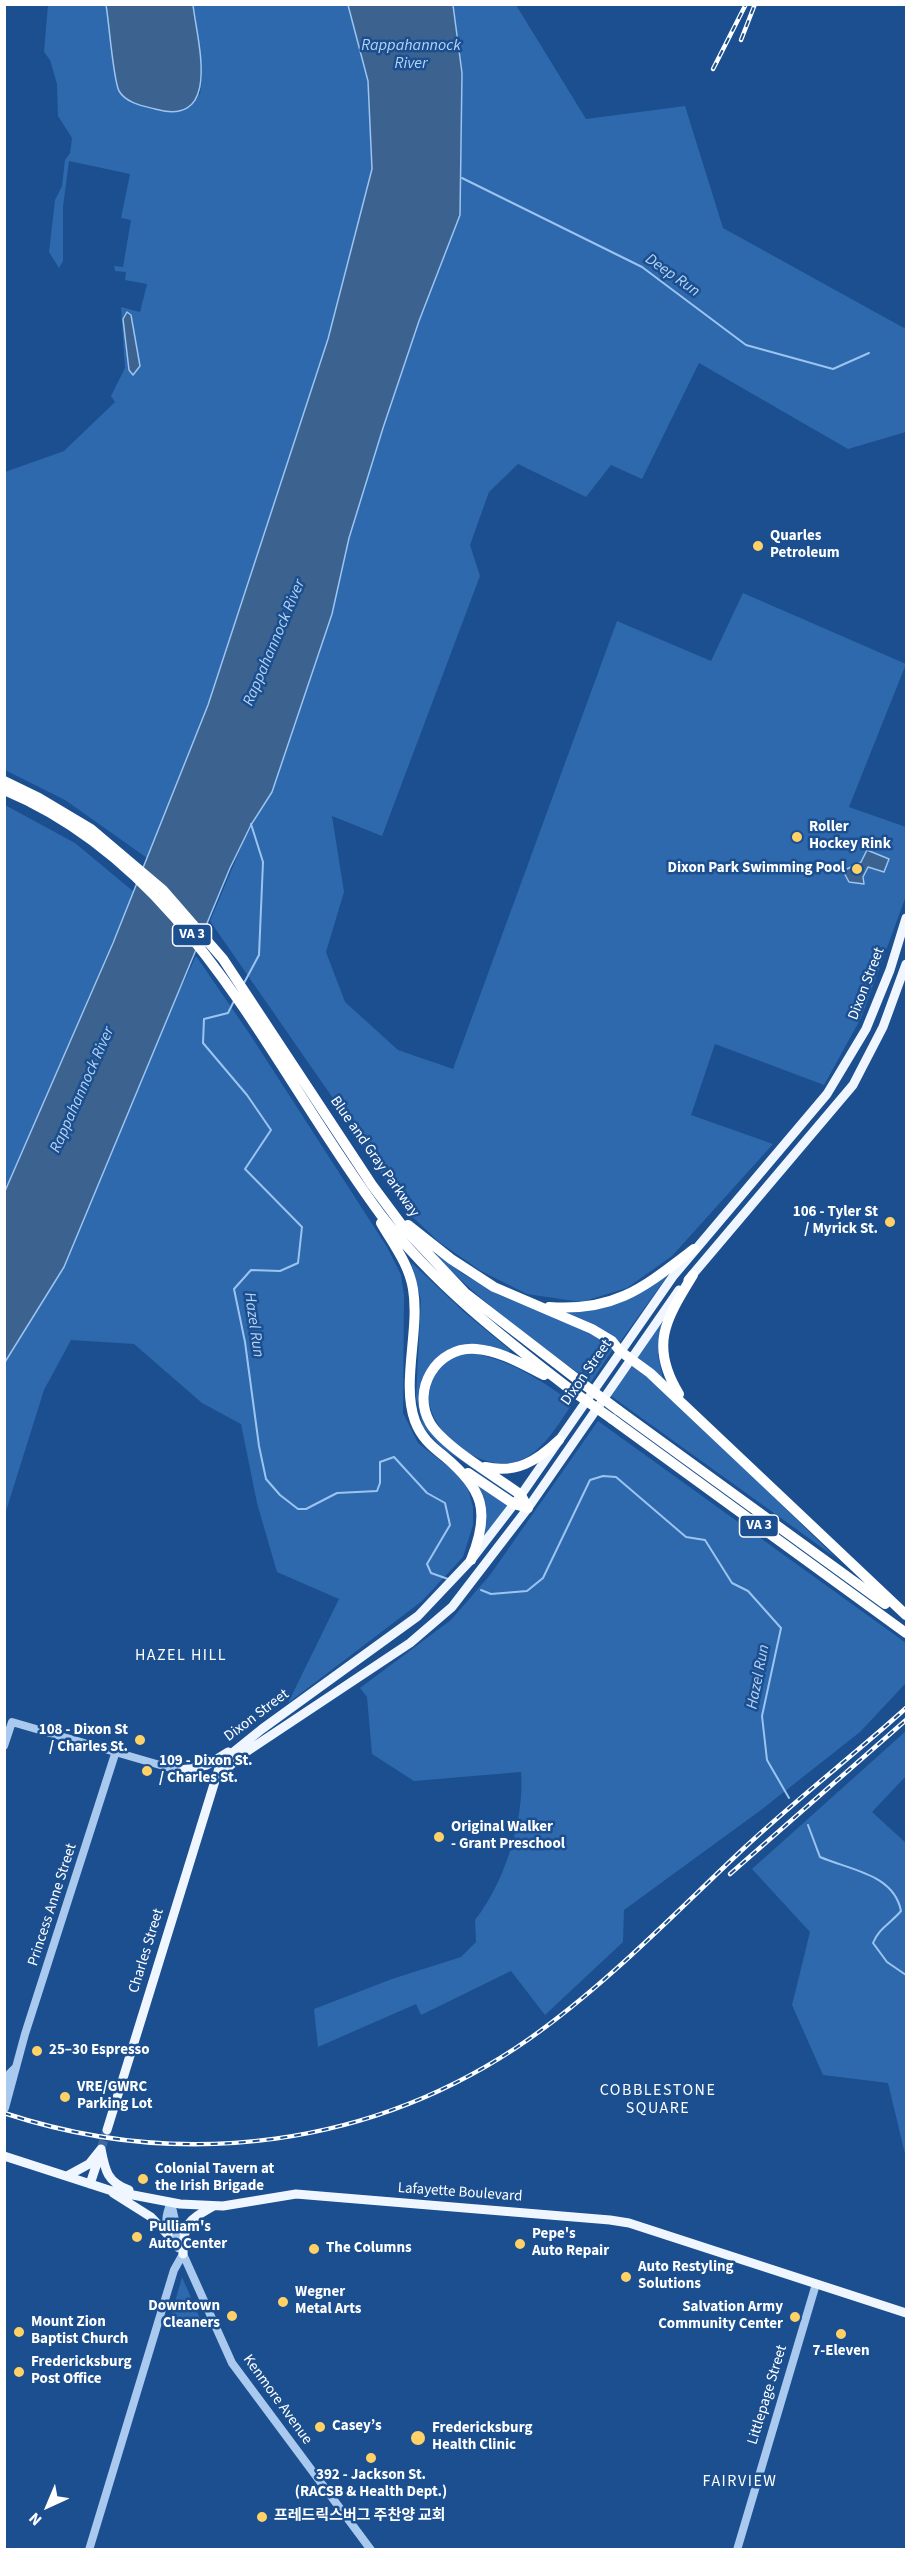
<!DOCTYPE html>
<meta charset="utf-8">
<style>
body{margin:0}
#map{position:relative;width:911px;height:2554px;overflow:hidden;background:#1b4f8f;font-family:"Source Sans 3",sans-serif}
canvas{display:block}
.frame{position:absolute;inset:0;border:6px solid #fff;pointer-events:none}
.north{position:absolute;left:18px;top:2476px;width:60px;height:60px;-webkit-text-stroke:4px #1b4f8f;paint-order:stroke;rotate:224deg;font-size:16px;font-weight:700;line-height:24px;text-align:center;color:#fff}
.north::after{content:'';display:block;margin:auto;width:21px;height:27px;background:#fff;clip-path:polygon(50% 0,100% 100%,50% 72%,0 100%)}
</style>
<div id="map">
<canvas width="911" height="2554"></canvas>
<div class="frame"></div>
<div class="north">N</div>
</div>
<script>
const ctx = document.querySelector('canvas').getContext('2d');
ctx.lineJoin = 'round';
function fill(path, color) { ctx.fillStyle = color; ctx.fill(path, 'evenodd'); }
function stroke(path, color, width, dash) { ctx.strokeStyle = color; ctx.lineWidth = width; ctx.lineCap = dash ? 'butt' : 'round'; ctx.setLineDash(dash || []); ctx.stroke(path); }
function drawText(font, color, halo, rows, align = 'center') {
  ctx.font = font + ' "Source Sans 3","Noto Sans KR",sans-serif'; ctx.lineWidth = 5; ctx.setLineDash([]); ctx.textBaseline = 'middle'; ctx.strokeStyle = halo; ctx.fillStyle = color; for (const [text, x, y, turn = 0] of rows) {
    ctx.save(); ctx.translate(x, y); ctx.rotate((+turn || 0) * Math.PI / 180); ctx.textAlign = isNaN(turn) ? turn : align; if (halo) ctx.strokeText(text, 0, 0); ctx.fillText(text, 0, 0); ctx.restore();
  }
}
fill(new Path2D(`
 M48 5H106L118 84 188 108 200 94 202 78 193 5H348L368 81 372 169 328 339 208 705 147 858 65 800 5 770V472L64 451 115 402 111 396 125 368 121 307 140 312 147 284 125 280 126 272 115 271 114 266 123 267 131 220 121 218 130 174 69 161 63 207V261L59 268 49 252 55 200 62 186 65 160 70 153 72 138 58 116 57 84 50 60 44 52Z
 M453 5H516L586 119 685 106 723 228 904 328 906 326V432L848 449 699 363 642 479 611 465 586 497 518 464 489 492 470 545 480 576 382 836 332 816 344 892 326 952 345 1002 398 1050 453 1069 617 621 711 661 743 593 906 664 849 807 906 827V896L861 1018 824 1085 715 1044 691 1115 773 1144 672 1256 627 1288 581 1302 527 1294 481 1271 439 1242 403 1208 339 1107 210 921 245 838 272 792 332 614 349 538 383 428 419 321 460 215 462 73Z
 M5 805 75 843 134 892 5 1191Z
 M196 956 251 1036 387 1247 401 1275 404 1295 403 1413 418 1443 455 1472 468 1489 473 1507V1525L463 1557 422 1601 288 1703 339 1599 277 1572 257 1503 241 1424 202 1403 134 1344 71 1340 44 1390 5 1514V1362L64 1267 156 1041Z
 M438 1254 463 1274 499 1295 576 1326 612 1346 613 1349 591 1382C537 1343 483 1304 436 1256Z
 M411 1262 464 1312 510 1350 508 1354 482 1346 434 1363 422 1413 513 1496 441 1447 423 1427 416 1398 421 1300Z
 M668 1275 620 1342 557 1311C604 1305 629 1305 668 1275Z
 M662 1323 658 1355 663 1379 637 1357Z
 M466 1352C508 1358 539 1379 573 1403 558 1424 542 1454 516 1462 471 1474 403 1412 438 1367 443 1360 458 1356 466 1352Z
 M633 1365 690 1415 835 1557 611 1396Z
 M598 1421 906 1643V1683L860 1732 761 1810 624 1910 623 1942 545 2015 511 1971 421 2015 416 2004 318 2047 314 2009 392 1979 461 1957 476 1942 475 1920C504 1884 525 1819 521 1772L414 1781 372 1754 367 1697 360 1688 451 1620 490 1575Z
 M477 1484 508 1505 482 1542 484 1501Z
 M906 1731V1776L872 1812 906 1843V2158L888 2083 823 2075 792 2005 810 1932 752 1869Z
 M182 2277 202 2323 168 2327Z`), '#2e69ad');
const water = new Path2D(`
 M106 5H193C197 40 223 128 155 109 143 106 126 103 119 91 113 79 109 21 106 5Z
 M348 5H453L462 73 460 215 419 321 383 428 349 538 332 614 272 792 251 825 230 868 64 1267 5 1362V1191L113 943 208 705 328 339 372 169 368 81Z
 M127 312 131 315 140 366 133 375 129 370 123 319Z
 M867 850 889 859 884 872 868 867 863 877 864 884 849 882 843 871 861 862Z`);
fill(water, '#3c6290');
stroke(water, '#9cc4f0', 1.5);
stroke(new Path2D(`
 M462 178 642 267 746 345 833 369 869 353
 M244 983 259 955 263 862 251 824
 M234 1001 228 1013 204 1019 203 1043 247 1095 271 1130 245 1169 302 1227 298 1263 280 1271 251 1270 234 1289 245 1342 259 1446 266 1479 280 1495 298 1509H306L337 1493 377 1491 380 1483V1462L394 1457 427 1493 445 1503 450 1525 427 1564 431 1573 448 1579
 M481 1590 491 1594 527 1591 543 1578 590 1480 603 1476 616 1477 686 1537 705 1540 732 1583 748 1591 781 1628 762 1716 767 1760 789 1798
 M808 1825 820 1857C850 1870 894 1874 901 1911 891 1923 879 1928 873 1943L887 1962 906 1975`), '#9cc4f0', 2);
stroke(new Path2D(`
 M101 2149 107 2130`), '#3d69a0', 9, [9, 4.5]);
stroke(new Path2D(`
 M4 1746 12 1722 215 1781
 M4 2088 9 2074 16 2067
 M5 2108 25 2034 116 1751
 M171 2203 183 2254 232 2363 371 2550
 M171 2203C162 2221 167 2233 178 2248
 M89 2550 174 2270 183 2254
 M737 2550 816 2284`), '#a9c9ee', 8);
stroke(new Path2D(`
 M688 1280 853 1085 883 1027 906 964
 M182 1770 207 1765 228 1752
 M221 1774 243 1754 410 1643 452 1607 528 1508 679 1290
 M107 2130 219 1768 226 1758 262 1729 418 1616 471 1560 521 1495 674 1275 827 1094 866 1029 890 970 906 918
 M101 2149C105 2170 107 2182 129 2190
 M4 2156 112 2191 180 2204 223 2206 296 2194 610 2220 629 2223 906 2313
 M67 2176 89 2164 101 2149
 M90 2184 99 2157
 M113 2193 151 2217 168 2235
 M183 2254C184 2223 186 2222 212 2207`), '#f0f6ff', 9);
stroke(new Path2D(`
 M4 781 39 798 91 829 163 890 223 959 372 1185 404 1228 465 1293 578 1380
 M4 790C191 868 268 1063 381 1215 434 1284 502 1337 571 1390
 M381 1223C393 1244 409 1264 413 1289 420 1330 401 1383 415 1421 421 1437 431 1446 444 1456 483 1489 491 1511 471 1560
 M408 1225 451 1259 494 1287 592 1329 612 1341 620 1351 650 1373 906 1615
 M549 1307C616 1312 644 1287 694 1249
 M679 1394C649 1345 666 1319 693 1275
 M618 1410 885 1604
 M612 1419 906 1633
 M485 1467C516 1474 537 1461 559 1440
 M468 1473 514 1504 528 1508
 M528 1508 521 1495C497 1477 444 1447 430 1423 411 1390 436 1346 476 1349 501 1351 522 1364 544 1375`), '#fff', 10);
const rail = new Path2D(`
 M741 40 755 4
 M713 69 746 4
 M730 1874 906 1720
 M4 2113C183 2172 374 2147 529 2039 606 1985 674 1914 742 1850 795 1800 853 1756 906 1708`);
stroke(rail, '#fff', 4.5);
stroke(rail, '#1b4f8f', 2, [7]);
stroke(new Path2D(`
 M578 1380 618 1410
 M571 1390 612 1419`), '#fff', 10);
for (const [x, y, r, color] of [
 [758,546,6,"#ffd166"],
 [797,837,6,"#ffd166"],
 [857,869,6,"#ffd166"],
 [890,1222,6,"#ffd166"],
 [140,1740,6,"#ffd166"],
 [147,1771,6,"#ffd166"],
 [439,1837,6,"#ffd166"],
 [37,2051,6,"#ffd166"],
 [65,2097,6,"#ffd166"],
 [143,2179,6,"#ffd166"],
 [137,2237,6,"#ffd166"],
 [520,2244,6,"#ffd166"],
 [314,2249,6,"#ffd166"],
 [626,2277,6,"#ffd166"],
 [283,2302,6,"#ffd166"],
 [232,2316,6,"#ffd166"],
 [795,2317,6,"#ffd166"],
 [19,2332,6,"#ffd166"],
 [841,2334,6,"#ffd166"],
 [19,2372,6,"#ffd166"],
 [320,2427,6,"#ffd166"],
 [418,2438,8,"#ffd166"],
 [371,2458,6,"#ffd166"],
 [262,2517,6,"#ffd166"]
]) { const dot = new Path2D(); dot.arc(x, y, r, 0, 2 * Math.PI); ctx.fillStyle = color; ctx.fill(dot); stroke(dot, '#1b4f8f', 2); }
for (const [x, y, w] of [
 [192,935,39],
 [759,1526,39]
]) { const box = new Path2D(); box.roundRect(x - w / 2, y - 11, w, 22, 4.5); ctx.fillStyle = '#1b4f8f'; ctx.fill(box); stroke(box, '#fff', 1.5); }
drawText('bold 14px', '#fff', null, [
 ["VA 3",192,935],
 ["VA 3",759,1526]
]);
drawText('bold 15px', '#fff', '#1b4f8f', [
 ["Quarles",770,537],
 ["Petroleum",770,554],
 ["Roller",809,828],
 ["Hockey Rink",809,845],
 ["Dixon Park Swimming Pool",845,869,"right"],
 ["106 - Tyler St",878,1213,"right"],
 ["/ Myrick St.",878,1230,"right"],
 ["108 - Dixon St",128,1731,"right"],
 ["/ Charles St.",128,1748,"right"],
 ["109 - Dixon St.",159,1762],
 ["/ Charles St.",159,1779],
 ["Original Walker",451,1828],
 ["- Grant Preschool",451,1845],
 ["25–30 Espresso",49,2051],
 ["VRE/GWRC",77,2088],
 ["Parking Lot",77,2105],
 ["Colonial Tavern at",155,2170],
 ["the Irish Brigade",155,2187],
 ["Pulliam's",149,2228],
 ["Auto Center",149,2245],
 ["Pepe's",532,2235],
 ["Auto Repair",532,2252],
 ["The Columns",326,2249],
 ["Auto Restyling",638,2268],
 ["Solutions",638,2285],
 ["Wegner",295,2293],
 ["Metal Arts",295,2310],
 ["Downtown",220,2307,"right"],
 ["Cleaners",220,2324,"right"],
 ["Salvation Army",783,2308,"right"],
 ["Community Center",783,2325,"right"],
 ["Mount Zion",31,2323],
 ["Baptist Church",31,2340],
 ["7-Eleven",841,2352,"center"],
 ["Fredericksburg",31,2363],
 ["Post Office",31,2380],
 ["Casey’s",332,2427],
 ["Fredericksburg",432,2429],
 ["Health Clinic",432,2446],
 ["392 - Jackson St.",371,2476,"center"],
 ["(RACSB & Health Dept.)",371,2493,"center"],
 ["프레드릭스버그 주찬양 교회",274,2517]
], 'left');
drawText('15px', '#fff', '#1b4f8f', [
 ["Dixon Street",867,984,-69],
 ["Blue and Gray Parkway",374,1157,55],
 ["Dixon Street",587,1373,-55],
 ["Dixon Street",257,1716,-37],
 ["Princess Anne Street",53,1905,-72],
 ["Charles Street",147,1951,-73],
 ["Lafayette Boulevard",460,2193,4],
 ["Littlepage Street",768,2395,-73],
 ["Kenmore Avenue",277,2400,54]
]);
drawText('italic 16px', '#b5d3f5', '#1b4f8f', [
 ["Rappahannock",411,46],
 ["River",411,64],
 ["Deep Run",672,276,35],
 ["Rappahannock River",275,643,-67],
 ["Rappahannock River",83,1090,-66],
 ["Hazel Run",253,1325,82],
 ["Hazel Run",759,1677,-79]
]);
ctx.letterSpacing = '1.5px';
drawText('16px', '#fff', '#1b4f8f', [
 ["HAZEL HILL",181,1656],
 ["COBBLESTONE",658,2091],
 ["SQUARE",658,2109],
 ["FAIRVIEW",740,2482]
]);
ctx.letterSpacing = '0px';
</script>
